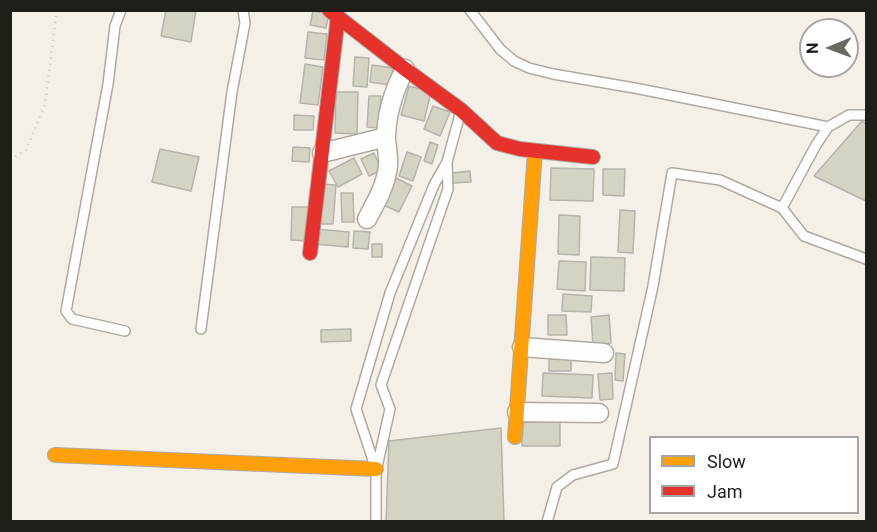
<!DOCTYPE html>
<style>
body{margin:0}
#map{position:relative;width:877px;height:532px;overflow:hidden;background:#f4f0e7;font-family:Roboto,sans-serif}
canvas{display:block}
.frame{position:absolute;inset:0;border:12px solid #201e18;pointer-events:none}
.legend{position:absolute;left:649px;top:436px;width:210px;height:78px;box-sizing:border-box;background:#fff;border:2px solid #a6a5a3;margin:0;padding:8px 10px;list-style:none;font-size:18px;color:#201e18}
.legend li{display:flex;align-items:center;gap:12px;height:30px}
.legend b{width:30px;border:2px solid #a6a5a3}
.north{position:absolute;left:799px;top:18px;width:60px;height:60px;box-sizing:border-box;background:#fff;border:2px solid #a6a5a3;border-radius:50%;rotate:269deg;font-size:16px;font-weight:700;line-height:24px;text-align:center;color:#201e18}
.north::after{content:'';display:block;margin:auto;width:21px;height:27px;background:#6a6860;clip-path:polygon(50% 0,100% 100%,50% 72%,0 100%)}
</style>
<div id="map">
<canvas width="877" height="532"></canvas>
<div class="frame"></div>
<ul class="legend">
<li><b style="height:8px;background:#ff9f0a"></b>Slow</li>
<li><b style="height:8px;background:#e5322d"></b>Jam</li>
</ul>
<div class="north">N</div>
</div>
<script>
const ctx = document.querySelector('canvas').getContext('2d');
ctx.lineJoin = 'round';
function fill(path, color) { ctx.fillStyle = color; ctx.fill(path, 'evenodd'); }
function stroke(path, color, width, dash) { ctx.strokeStyle = color; ctx.lineWidth = width; ctx.lineCap = dash ? 'butt' : 'round'; ctx.setLineDash(dash || []); ctx.stroke(path); }
const building = new Path2D(`
 M166 10H196L191 42 161 36Z
 M313 11 329 14 326 28 310 25Z
 M308 32 327 34 324 60 305 58Z
 M355 57 369 58 367 87 353 86Z
 M305 64 323 67 318 105 300 103Z
 M372 65 393 68 390 85 370 82Z
 M409 86 431 92 424 121 401 115Z
 M336 92H358L357 134 335 133Z
 M369 96H381L379 128 367 127Z
 M433 106 450 112 440 136 424 129Z
 M294 115 314 116 313 130H294Z
 M862 121 866 124V201L814 176Z
 M430 142 438 145 432 164 424 161Z
 M293 147 310 148 309 162 292 161Z
 M160 149 199 157 191 191 152 182Z
 M407 152 421 157 413 181 399 176Z
 M374 153 382 170 369 176 361 159Z
 M354 158 362 174 338 187 329 171Z
 M551 168 594 169 593 201 550 200Z
 M603 169H625L624 196 603 195Z
 M470 171 471 182 453 183 452 173Z
 M396 178 412 186 399 212 383 205Z
 M321 184 336 185 333 224H319Z
 M341 193H353L354 222H342Z
 M292 207H309L307 241 291 240Z
 M620 210 635 211 633 253 618 252Z
 M559 215 580 216 579 255 558 254Z
 M315 229 349 232 348 247 314 244Z
 M354 231 370 232 368 249 353 248Z
 M372 244H382V257H372Z
 M591 257 625 258 624 291 590 290Z
 M559 261 586 262 585 291 557 289Z
 M563 294 592 296 591 312 562 311Z
 M548 315H566L567 335H548Z
 M609 315 611 343 593 345 591 317Z
 M351 329V341L321 342V330Z
 M616 353 625 354 623 381 615 380Z
 M549 359H571V371H549Z
 M543 373 593 375 592 398 542 396Z
 M612 373 613 399 600 400 598 374Z
 M522 422H560V446H522Z
 M501 428 504 522H386L389 441Z`);
fill(building, '#d5d4c4');
stroke(building, '#b5b3ac', 1.5);
const lane = new Path2D(`
 M121 10 115 26 108 84 66 311 72 319 125 331
 M470 10 500 49 514 61 529 68 553 74 640 89 828 127
 M782 208 804 236 866 259
 M201 329 232 92 245 23 243 10
 M377 467 390 409 381 385 448 189 447 162
 M376 522V469L356 409 390 293 434 185 447 162 460 114
 M547 522 557 487 573 475 613 464 653 286 672 173 720 180 782 208 816 145 828 127 849 115H866`);
const street = new Path2D(`
 M322 153 386 137
 M367 219C375 204 384 189 387 172 390 162 387 151 386 140 386 114 393 92 405 69
 M522 347 604 353
 M517 412 599 413`);
const slow = new Path2D(`
 M515 437 535 151
 M55 455 376 469`);
const jam = new Path2D(`
 M329 10 405 69 461 110 497 143 520 149 593 157
 M310 253 338 16`);
stroke(lane, '#aeaaa3', 12);
stroke(street, '#aeaaa3', 21);
stroke(slow, '#aeaaa3', 16);
stroke(jam, '#aeaaa3', 16);
stroke(new Path2D(`
 M10 160 26 150 45 104 57 10`), '#d5d5d2', 3, [1.5, 4.5]);
stroke(lane, '#fdfdfb', 9);
stroke(street, '#fdfdfb', 18);
stroke(slow, '#ff9f0a', 14);
stroke(jam, '#e5322d', 14);
</script>
